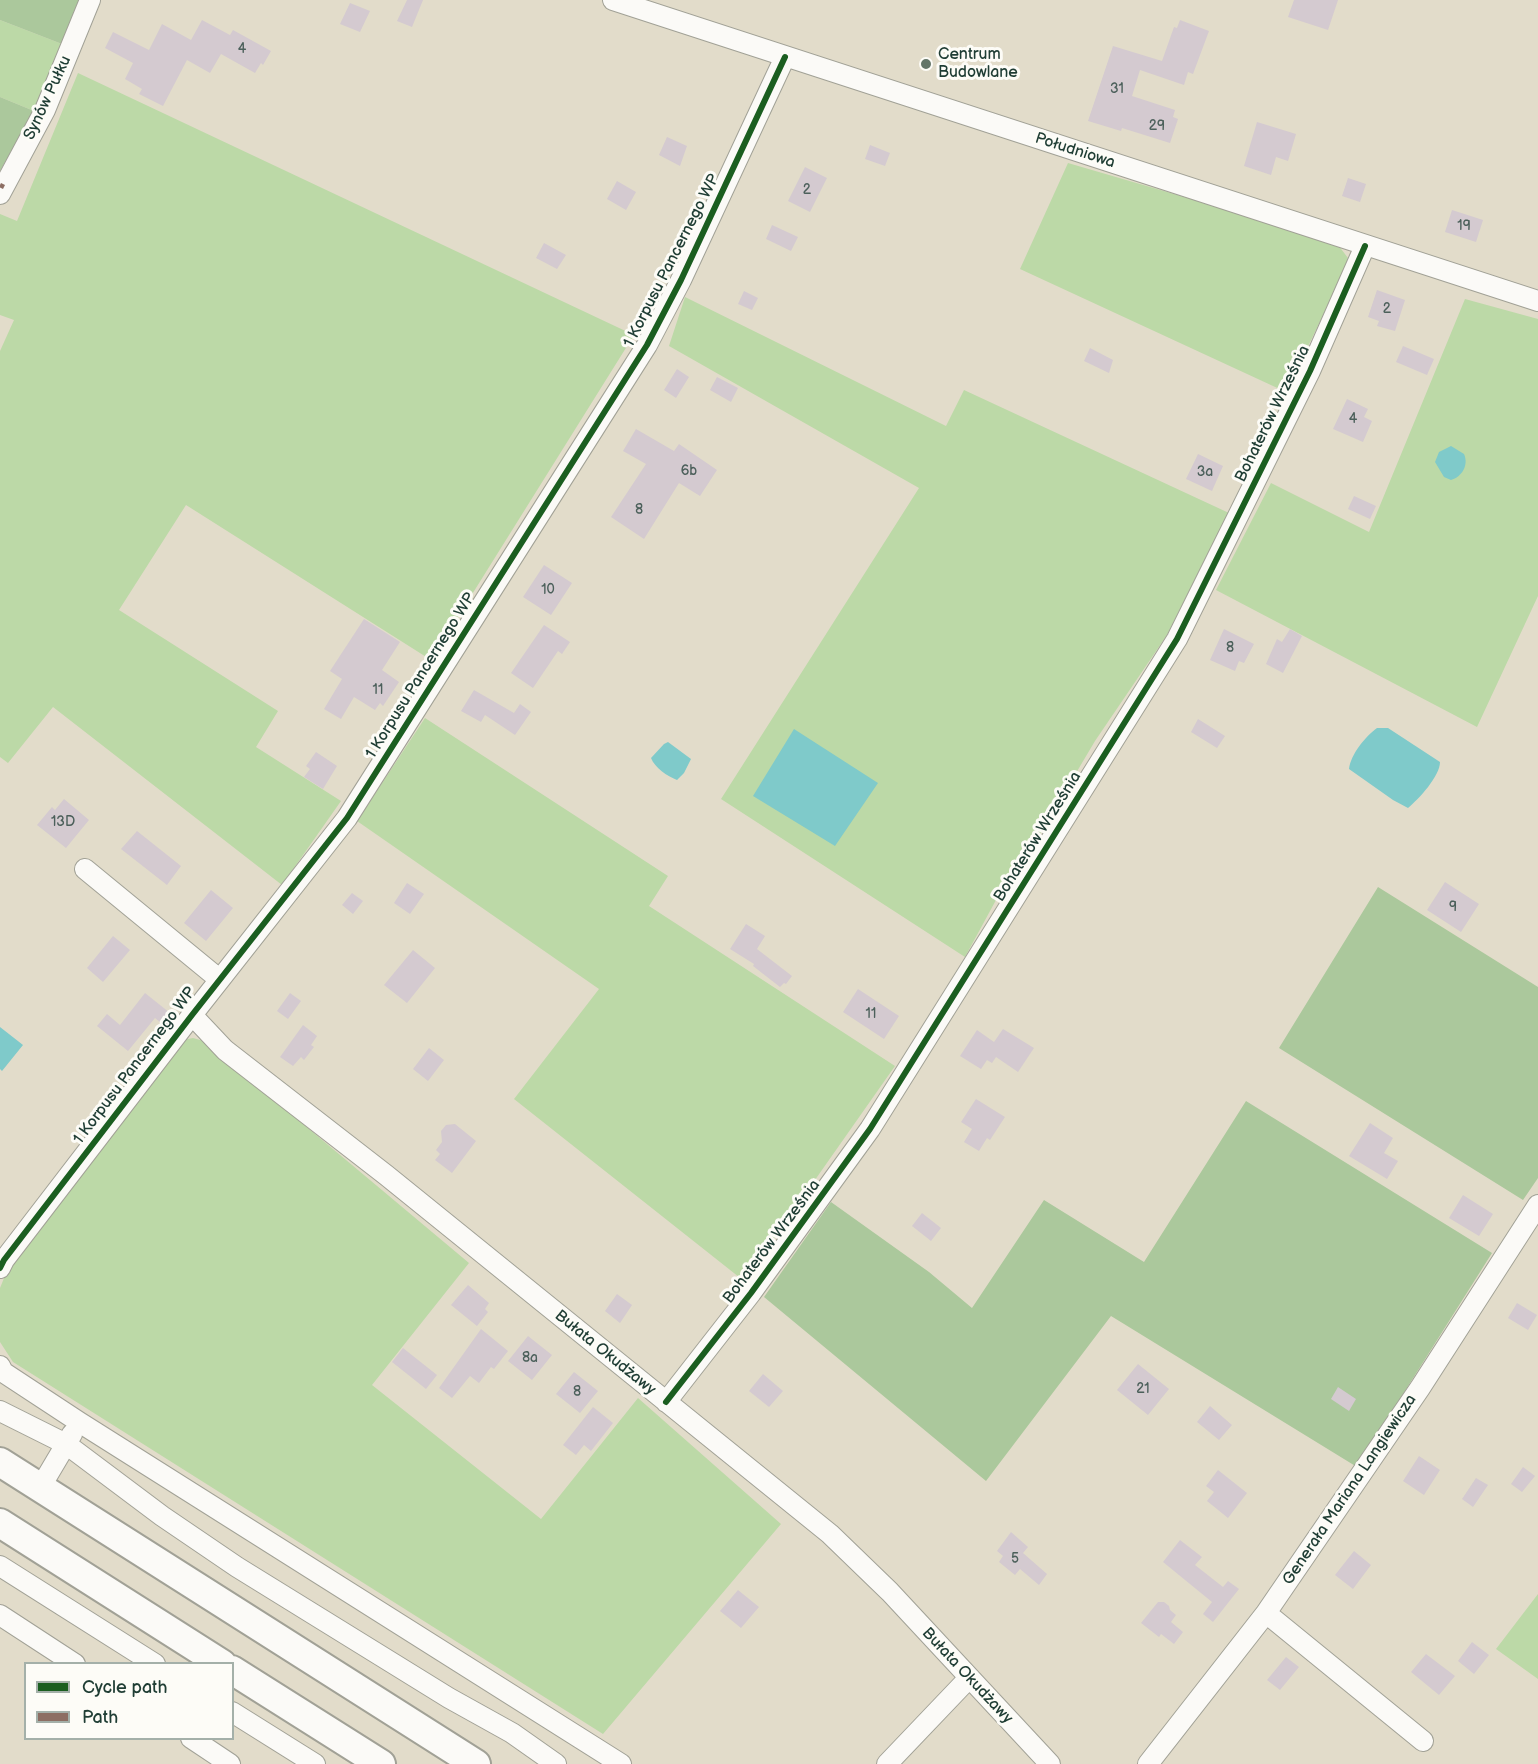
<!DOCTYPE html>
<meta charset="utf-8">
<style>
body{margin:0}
#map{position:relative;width:1538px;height:1764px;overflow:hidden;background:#e2dcca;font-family:"Balsamiq Sans",sans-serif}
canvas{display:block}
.legend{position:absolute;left:24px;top:1662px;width:210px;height:78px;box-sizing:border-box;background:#fdfcf7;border:2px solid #a4b0a9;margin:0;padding:8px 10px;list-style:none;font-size:18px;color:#1f3d34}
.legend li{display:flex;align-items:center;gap:12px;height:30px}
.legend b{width:30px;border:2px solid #a4b0a9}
</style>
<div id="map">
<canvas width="1538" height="1764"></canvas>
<ul class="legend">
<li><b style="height:8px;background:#1b5e20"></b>Cycle path</li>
<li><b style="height:8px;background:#8d6e63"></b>Path</li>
</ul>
</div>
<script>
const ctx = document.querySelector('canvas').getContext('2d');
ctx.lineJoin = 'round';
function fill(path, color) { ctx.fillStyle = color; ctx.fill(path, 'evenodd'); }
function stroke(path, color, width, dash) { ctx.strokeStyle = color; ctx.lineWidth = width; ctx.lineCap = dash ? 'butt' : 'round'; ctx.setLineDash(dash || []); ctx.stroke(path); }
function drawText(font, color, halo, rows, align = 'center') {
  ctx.font = font + ' "Balsamiq Sans",sans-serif'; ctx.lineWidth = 6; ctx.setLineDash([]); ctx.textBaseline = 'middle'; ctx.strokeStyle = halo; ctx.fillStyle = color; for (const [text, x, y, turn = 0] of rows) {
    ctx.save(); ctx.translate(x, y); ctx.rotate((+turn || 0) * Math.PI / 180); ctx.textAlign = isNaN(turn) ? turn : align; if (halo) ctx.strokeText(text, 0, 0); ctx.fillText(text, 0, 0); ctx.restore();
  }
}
fill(new Path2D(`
 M0 20 62 44 34 111 0 97Z
 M78 73 634 335 431 660 186 505 119 610 278 711 256 747 341 801 282 885 53 707 8 763 0 757V351L14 320 0 315V214L17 221Z
 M1068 163 1335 241 1348 258 1341 278 1286 392 1020 269Z
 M685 297 946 426 964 390 1229 513 1167 635 1095 741 1031 849 1002 889 965 957 721 799 919 488 669 346Z
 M1465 299 1538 319V596L1477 727 1216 590 1271 483 1369 532Z
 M425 718 668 876 649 906 895 1066 744 1281 514 1099 599 989 357 821Z
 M193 1038 204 1041 469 1263 372 1385 541 1519 638 1398 781 1524 603 1734 13 1362 0 1342V1288L11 1261 177 1041Z
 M1538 1594V1679L1496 1649Z`), '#bcd9a7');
fill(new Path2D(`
 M0 0H80L62 44 0 20Z
 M0 97 34 111 0 171Z
 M1378 887 1538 987V1178L1523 1200 1279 1048Z
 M1246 1101 1492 1253 1357 1467 1111 1316 986 1481 764 1297 831 1202 929 1272 972 1308 1044 1200 1144 1262Z`), '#abc89c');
fill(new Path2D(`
 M1451 446 1464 454C1469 465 1462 477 1451 480L1444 477 1435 462 1439 452Z
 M1377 728H1388L1440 762C1440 776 1419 799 1408 808L1393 800 1349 769C1351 754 1365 737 1377 728Z
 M794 729 878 783 835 846 753 796Z
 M668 742 691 759 684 773 677 780C667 776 655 768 651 758L664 744Z
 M0 1027 23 1045 2 1071 0 1069Z`), '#7fcaca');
fill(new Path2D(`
 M407 0H423L412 27 397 21Z
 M1294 0H1338L1328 30 1288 17Z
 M350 3 370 11 360 32 340 24Z
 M202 20 230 35 233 30 271 51 263 65 261 63 255 73 221 54 210 73 187 60 163 106 139 94 142 89 125 79 133 63 105 48 113 32 149 50 162 24 191 40Z
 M1180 20 1209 31 1193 74 1188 72 1184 85 1140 70 1132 96 1175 110 1173 117 1178 119 1170 143 1122 128 1121 131 1088 121 1113 46 1162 61 1174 27 1177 28Z
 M1257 122 1296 134 1288 161 1276 157 1271 175 1244 166Z
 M667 137 687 146 680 166 659 155Z
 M870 145 890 153 885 166 865 159Z
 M805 167 827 178 810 212 788 201Z
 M1348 178 1366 184 1360 202 1342 196Z
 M617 181 636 192 626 210 607 199Z
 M1452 210 1483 220 1476 242 1445 232Z
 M772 225 798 237 791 251 766 239Z
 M544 243 566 255 557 269 536 258Z
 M1377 290 1405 300 1395 331 1377 326 1379 321 1368 317Z
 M744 291 758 298 752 310 738 304Z
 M1403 346 1434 359 1427 375 1396 362Z
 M1090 348 1113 360 1109 373 1084 361Z
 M677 369 689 377 676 398 664 390Z
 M717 377 738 388 731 402 710 390Z
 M1347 399 1368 409 1364 417 1372 421 1363 442 1333 429Z
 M636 429 674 451 679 444 717 470 700 496 679 483 644 539 611 517 646 464 623 451Z
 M1198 454 1223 466 1212 491 1186 479Z
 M1354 496 1376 506 1370 519 1348 509Z
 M544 565 572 583 551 615 523 597Z
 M364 619 400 642 382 670 399 682 383 706 380 703 375 710 354 697 341 719 324 709 342 679 330 671Z
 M544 625 570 642 562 654 558 651 533 688 511 673Z
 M1224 629 1254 644 1244 663 1239 661 1235 671 1210 660Z
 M1290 629 1302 636 1283 673 1266 664 1277 639 1282 642Z
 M474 690 514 713 520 704 531 712 515 735 485 715 481 722 461 711Z
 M1198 719 1225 736 1217 748 1191 732Z
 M316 752 337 766 323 789 304 777 310 769 306 766Z
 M64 799 89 820 66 848 37 825 52 807 55 810Z
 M137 831 181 866 167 885 121 849Z
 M1445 882 1479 904 1461 932 1427 910Z
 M407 883 424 894 410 914 394 903Z
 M211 890 233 908 206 941 184 923Z
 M352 893 363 901 353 914 342 905Z
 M746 924 765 936 757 949 792 976 786 984 784 983 780 987 753 966 754 964 730 949Z
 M113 936 130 950 103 982 87 968Z
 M413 950 435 968 407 1003 384 985Z
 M858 989 899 1016 884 1039 843 1012Z
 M145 993 175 1017 167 1028 155 1018 128 1051 97 1026 107 1014 120 1025Z
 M290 993 301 1001 288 1019 277 1011Z
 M303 1025 317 1036 311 1045 314 1047 304 1060 301 1057 293 1066 280 1057Z
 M1003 1029 1034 1048 1018 1072 996 1057 992 1063 987 1060 981 1069 960 1056 977 1030 994 1042Z
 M429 1048 444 1060 428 1081 413 1069Z
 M976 1099 1005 1117 990 1140 987 1138 979 1151 964 1142 972 1129 961 1122Z
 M1370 1123 1393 1138 1384 1153 1398 1161 1387 1179 1349 1156Z
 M455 1124 476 1141 452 1173 435 1160 440 1154 436 1150 442 1142 441 1131 446 1125Z
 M1463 1195 1493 1214 1479 1236 1449 1218Z
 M922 1213 941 1228 931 1241 912 1226Z
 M468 1285 489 1303 485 1309 488 1312 477 1326 451 1305Z
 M617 1294 632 1305 620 1323 605 1311Z
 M1517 1303 1537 1315 1528 1330 1508 1318Z
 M481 1329 508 1351 494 1369 491 1367 479 1383 470 1376 452 1398 439 1388Z
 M528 1336 552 1355 532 1380 508 1361Z
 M403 1348 437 1375 426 1389 392 1362Z
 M1138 1364 1169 1389 1148 1415 1117 1390Z
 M574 1372 598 1391 580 1413 556 1394Z
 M763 1374 783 1391 769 1407 749 1391Z
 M1338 1387 1356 1399 1349 1411 1331 1399Z
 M1210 1406 1232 1425 1219 1440 1197 1422Z
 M593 1407 613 1423 591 1451 584 1445 576 1455 563 1445Z
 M1419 1456 1440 1470 1424 1495 1403 1481Z
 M1523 1467 1535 1476 1522 1492 1511 1484Z
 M1218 1470 1247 1493 1228 1518 1207 1501 1214 1492 1206 1486Z
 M1476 1478 1488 1485 1473 1507 1462 1499Z
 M1011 1532 1028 1547 1023 1553 1047 1574 1039 1585 1020 1569 1015 1575 999 1562 1003 1556 997 1551Z
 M1180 1540 1202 1557 1195 1565 1223 1587 1228 1581 1239 1589 1213 1622 1203 1614 1212 1602 1163 1562Z
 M1354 1551 1371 1565 1353 1589 1335 1575Z
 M738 1590 759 1607 741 1628 720 1611Z
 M1158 1602H1164L1169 1606 1170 1610 1176 1615 1171 1622 1183 1632 1174 1644 1161 1634 1159 1637 1141 1623Z
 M1472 1642 1489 1655 1474 1674 1458 1661Z
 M1426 1654 1455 1676 1439 1695 1411 1672Z
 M1286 1657 1299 1667 1280 1690 1267 1680Z`), '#d4cad0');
const minor = new Path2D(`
 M613 0 1538 301
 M0 194 45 110 90 0
 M85 869 219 979
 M192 1015 225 1050 386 1175 830 1534 890 1592 1050 1764
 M0 1268 4 1260 192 1015 347 818 647 345 681 280 785 57
 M0 1366 3 1372 79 1422 621 1764
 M666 1402 751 1293 870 1129 1177 639 1310 371 1365 246
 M0 1411 66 1444 162 1516 237 1567 449 1698 512 1733 556 1764
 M40 1488 72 1434
 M0 1566 155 1664
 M1266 1613 1423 1741
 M0 1615 75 1664
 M232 1712 315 1764
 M191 1738 230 1764
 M887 1764 969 1678
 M1148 1764 1266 1613 1420 1388 1538 1205`);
const highway = new Path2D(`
 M0 1462 476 1764
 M0 1523 222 1664
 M232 1670 381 1764`);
stroke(minor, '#a1a196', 22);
stroke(highway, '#a1a196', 32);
stroke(minor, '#fbfaf7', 20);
stroke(highway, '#fbfaf7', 28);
stroke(new Path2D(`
 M0 185 4 187`), '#8d6e63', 4.5, [9, 4.5]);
stroke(new Path2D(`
 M0 1268 4 1260 192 1015 347 818 647 345 681 280 785 57
 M666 1402 751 1293 870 1129 1177 639 1310 371 1365 246`), '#1b5e20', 6);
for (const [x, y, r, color] of [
 [926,64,6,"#637568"]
]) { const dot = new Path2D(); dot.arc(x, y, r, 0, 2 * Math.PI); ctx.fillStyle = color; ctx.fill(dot); stroke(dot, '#fdfcf7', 2); }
drawText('14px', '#4c605b', null, [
 ["4",242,49],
 ["31",1117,89],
 ["29",1157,126],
 ["2",807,190],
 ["19",1464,226],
 ["2",1387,309],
 ["4",1353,419],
 ["6b",689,471],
 ["3a",1205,472],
 ["8",639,510],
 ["10",548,590],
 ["8",1230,648],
 ["11",378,690],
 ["13D",63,822],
 ["9",1453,907],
 ["11",871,1014],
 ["8a",530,1358],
 ["21",1143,1389],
 ["8",577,1392],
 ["5",1015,1559]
]);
drawText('16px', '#1f3d34', '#fdfcf7', [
 ["Centrum",938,55],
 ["Budowlane",938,73]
], 'left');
drawText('16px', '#1f3d34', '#fdfcf7', [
 ["Synów Pułku",48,98,-65],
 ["Południowa",1075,151,18],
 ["1 Korpusu Pancernego WP",672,261,-63],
 ["Bohaterów Września",1273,414,-64],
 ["1 Korpusu Pancernego WP",421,676,-58],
 ["Bohaterów Września",1038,837,-58],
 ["1 Korpusu Pancernego WP",135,1066,-53],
 ["Bohaterów Września",772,1242,-53],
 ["Bułata Okudżawy",605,1353,39],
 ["Generała Mariana Langiewicza",1350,1490,-56],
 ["Bułata Okudżawy",967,1676,47]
]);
</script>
